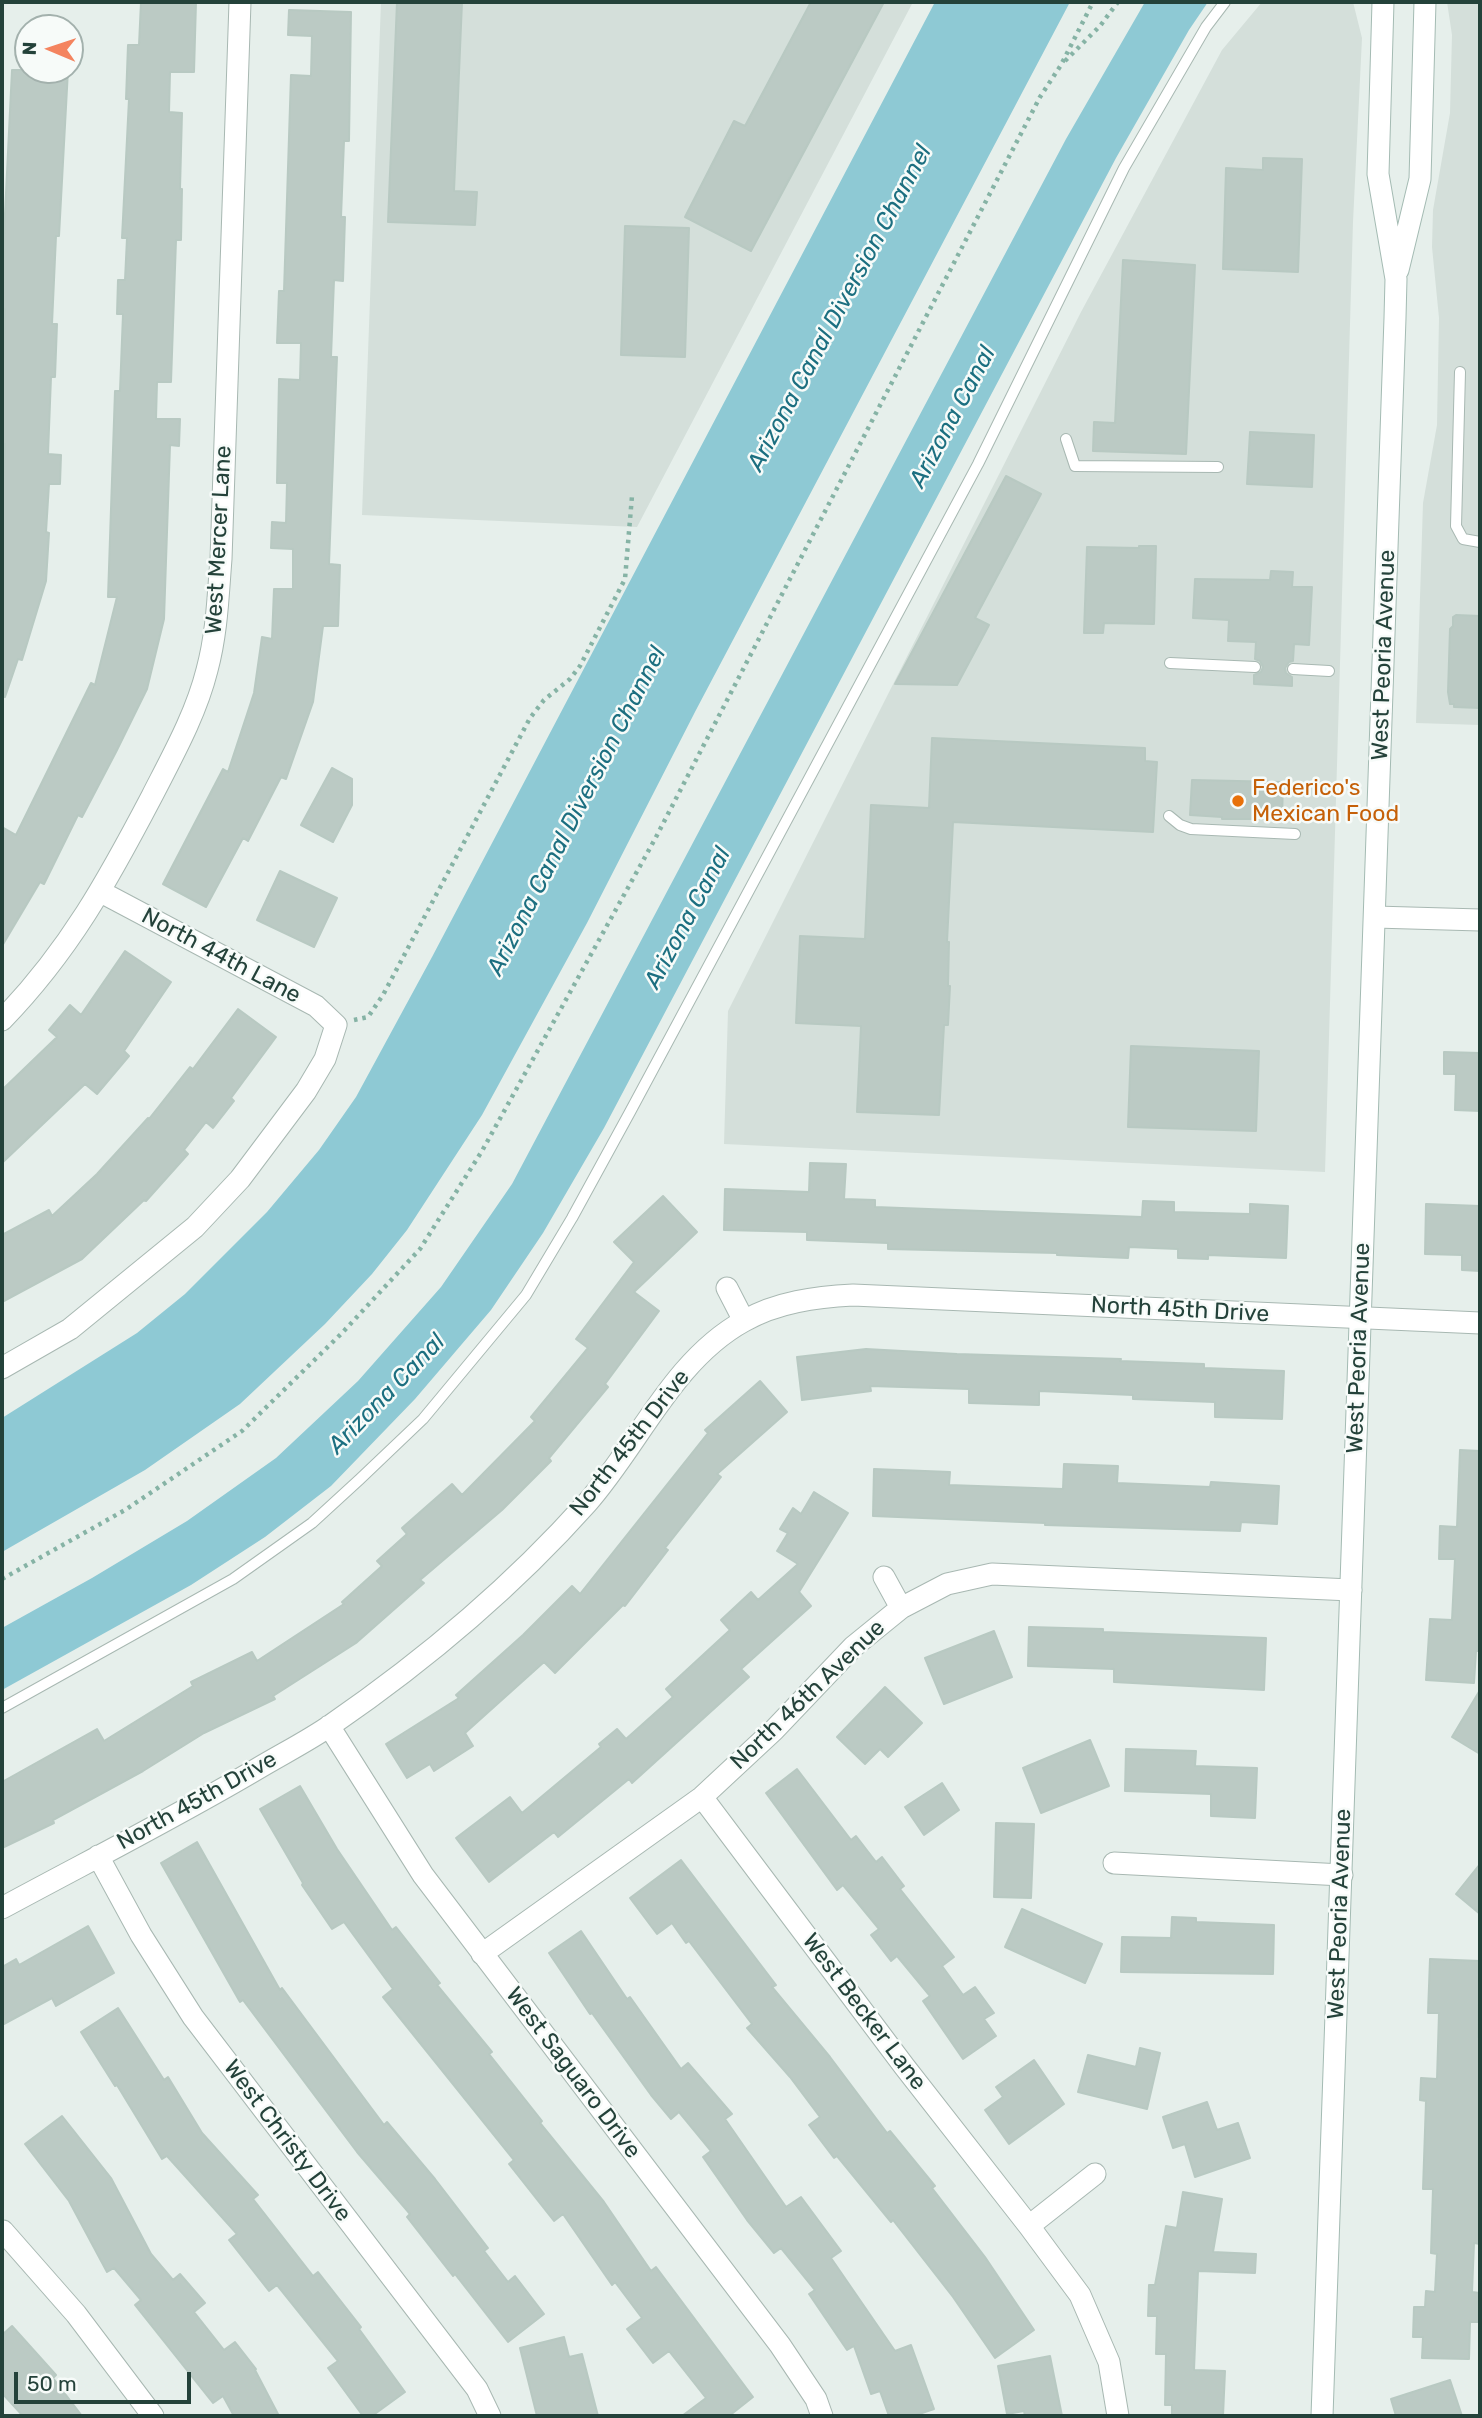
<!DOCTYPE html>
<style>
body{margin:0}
#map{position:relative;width:1482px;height:2418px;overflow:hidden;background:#e6efeb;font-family:Rubik,sans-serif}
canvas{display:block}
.frame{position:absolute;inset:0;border:4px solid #24423a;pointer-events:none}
.north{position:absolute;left:14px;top:14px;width:70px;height:70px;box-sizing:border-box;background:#f7fbf9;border:2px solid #a3b1ad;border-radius:50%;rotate:272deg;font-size:19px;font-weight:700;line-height:28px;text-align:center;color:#24423a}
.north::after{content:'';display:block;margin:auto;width:24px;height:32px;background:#f4845f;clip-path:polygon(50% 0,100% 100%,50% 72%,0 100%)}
.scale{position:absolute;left:14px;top:2372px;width:177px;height:32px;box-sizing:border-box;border:4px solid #24423a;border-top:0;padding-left:9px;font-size:21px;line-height:24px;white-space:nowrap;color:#24423a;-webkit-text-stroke:5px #f7fbf9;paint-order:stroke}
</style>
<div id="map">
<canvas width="1482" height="2418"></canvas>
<div class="frame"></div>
<div class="north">N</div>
<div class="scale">50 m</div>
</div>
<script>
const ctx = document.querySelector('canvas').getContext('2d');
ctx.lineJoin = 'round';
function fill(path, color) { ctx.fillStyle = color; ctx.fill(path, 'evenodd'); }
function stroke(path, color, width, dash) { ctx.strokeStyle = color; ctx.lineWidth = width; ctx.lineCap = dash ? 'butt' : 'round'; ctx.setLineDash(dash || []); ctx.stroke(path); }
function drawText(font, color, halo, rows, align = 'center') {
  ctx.font = font + ' Rubik,sans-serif'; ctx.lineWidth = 5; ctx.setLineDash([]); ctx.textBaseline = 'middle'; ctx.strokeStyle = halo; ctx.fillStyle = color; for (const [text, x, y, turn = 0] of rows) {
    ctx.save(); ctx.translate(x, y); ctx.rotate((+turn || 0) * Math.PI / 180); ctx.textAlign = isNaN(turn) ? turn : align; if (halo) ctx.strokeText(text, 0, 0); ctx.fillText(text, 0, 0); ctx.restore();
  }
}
fill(new Path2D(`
 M381 2H913L637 527 362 515Z
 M1262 2H1353L1362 38 1353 222 1325 1172 724 1144 728 1011 1081 312 1222 50Z
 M1447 2H1480V725L1416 723 1423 503 1437 425 1439 318 1432 247 1433 210 1450 113 1452 35Z`), '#d4dfda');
fill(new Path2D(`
 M935 2H1070L696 710 587 923 482 1115 407 1230 372 1274 325 1324 240 1404 145 1470 2 1552V1418L137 1333 185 1294 267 1212 319 1150 356 1097 432 957Z
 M1145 2H1208L1189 30 1116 158 604 1128 543 1233 491 1310 415 1399 331 1486 265 1537 191 1585 2 1690V1628L92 1578 187 1521 276 1458 358 1381 441 1287 512 1184 1066 139Z`), '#8ec9d4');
const building = new Path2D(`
 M141 2H196L194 72H170L169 112 182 113 180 189H182L181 240H176L171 382H157L156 419H180L179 446 170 445 164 619 147 689 116 752 82 817 78 815 44 884 40 882 2 946V827L16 835 91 683 95 685 117 597H108L115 391H120L123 314H117L118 280H125L127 238H122L129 99H126L128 45H139Z
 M397 2H462L454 191 477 192 475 225 388 222Z
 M811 2H884L751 251 685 217 734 121 745 126Z
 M289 10 351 12 349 141H344L341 217H345L343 281 334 280 331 357H337L329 564 340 565 338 626H323L313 702 286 779 281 777 248 841 243 838 206 907 163 884 223 769 228 772 254 693 262 637 272 639 274 589H293V549L271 548 272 522 286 523 287 483H277L279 379 300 380 301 343H277L279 291H284L291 75 311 76 312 36 288 35Z
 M12 70H68L59 236H56L52 324H57L55 377H51L48 454 61 455 60 484H49L46 532 49 533 46 581 22 660 18 659 5 697 2 696V503L5 444H2V392L5 309H3L4 234Z
 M1263 158 1302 159 1298 272 1223 269 1226 168 1263 170Z
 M625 226 689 228 685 357 621 355Z
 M1123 260 1195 265 1186 454 1093 451 1094 422 1115 423Z
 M1250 432 1314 435 1312 487 1247 484Z
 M1006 476 1041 494 975 618 989 625 957 685 895 684Z
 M1139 546H1156L1154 624 1104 623 1103 633H1084L1087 547 1139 548Z
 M1271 571 1293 572 1292 587H1312L1309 645 1294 644 1293 661 1289 662 1285 668 1286 673 1292 677V686L1254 684V675L1261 672 1263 667 1260 661 1255 659 1256 642 1228 641 1229 620 1193 618 1195 579 1270 580Z
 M1456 615 1480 616V708L1454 707V704H1450L1448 692 1450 629 1453 626V617Z
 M932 738 1145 748V761L1157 762 1153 832 953 822 947 942H949L948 986H950L948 1025H944L939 1115 857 1112 861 1026 796 1023 800 936 865 939 871 805 929 808Z
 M332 768 352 779V805L333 842 301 825Z
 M1192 780 1283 782 1282 819H1222V817L1190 815Z
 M280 871 337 898 314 947 257 920Z
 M125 951 171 982 124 1051 129 1056 97 1094 85 1084 2 1163V1090L57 1037 49 1030 70 1005 81 1015Z
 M238 1009 276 1037 231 1098 234 1101 213 1128 206 1122 184 1150 188 1154 146 1201 144 1200 82 1259 2 1302V1235L49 1210 52 1216 97 1174 148 1118 149 1119 190 1067 193 1069Z
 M1131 1046 1259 1051 1256 1131 1128 1127Z
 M1444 1052 1480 1053V1111L1455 1110 1456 1074H1444Z
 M810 1163 846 1164 844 1199 875 1200V1207L1142 1217 1143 1201 1174 1202V1212L1250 1214V1204L1288 1206 1286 1258 1208 1255V1259L1178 1258V1249L1129 1247 1128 1258 1057 1255V1253L888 1249V1243L807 1240V1232L724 1230 725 1189 809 1192Z
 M663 1196 697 1232 634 1292 659 1311 605 1384 608 1387 549 1458 551 1461 502 1510 420 1580 424 1583 356 1643 273 1696 275 1699 204 1733 143 1771 53 1820 54 1823 2 1848V1782L97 1729 104 1741 193 1686 191 1682 252 1652 257 1661 344 1604 342 1602 382 1566 377 1561 407 1534 402 1528 452 1484 462 1495 535 1421 531 1417 588 1348 576 1339 634 1262 614 1242Z
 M1426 1204 1480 1206V1271L1462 1270V1255L1425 1254Z
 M866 1349 957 1354 1121 1359 1120 1361 1204 1364V1368L1284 1371 1282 1419 1215 1417V1402L1133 1399V1395L1039 1391V1405L969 1403V1389L870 1386 871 1391 802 1400 797 1357Z
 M760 1381 787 1412 717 1474 721 1477 665 1548 668 1550 625 1606 623 1605 555 1673 544 1662 465 1733 473 1746 434 1771 430 1764 407 1778 386 1744 459 1698 456 1695 523 1635 572 1586 580 1594 708 1433 705 1430Z
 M1460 1450 1480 1451V1651H1476L1474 1683 1426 1680 1430 1619 1452 1620 1455 1559H1439L1440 1526 1457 1527Z
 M1064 1464 1118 1466 1117 1483 1210 1487 1211 1482 1279 1486 1277 1524 1241 1522 1240 1531 1045 1525V1523L873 1516 874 1469 950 1472 949 1485 1063 1489Z
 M814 1492 848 1513 799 1592 811 1606 741 1669 749 1677 632 1783 629 1779 558 1837 554 1832 489 1882 456 1838 510 1797 522 1813 601 1747 599 1744 617 1729 626 1739 673 1697 666 1689 730 1630 721 1620 751 1592 758 1600 798 1564 777 1551 788 1533 780 1529 793 1508 801 1514Z
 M1029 1627 1103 1629V1632L1266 1638 1264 1690 1114 1682V1669L1028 1666Z
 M994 1631 1012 1677 944 1704 925 1658Z
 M885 1687 922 1723 888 1757 880 1749 865 1764 837 1737Z
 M1480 1690V1754L1452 1737Z
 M1090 1740 1109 1786 1041 1813 1023 1768Z
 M1126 1749 1196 1751 1195 1766 1257 1768 1255 1818 1211 1816V1794L1125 1791Z
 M797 1769 851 1840 856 1836 876 1862 882 1857 904 1886 900 1889 954 1957 942 1966 963 1995 975 1987 994 2013 984 2019 996 2036 963 2059 923 2001 930 1996 897 1956 891 1961 871 1935 879 1929 843 1885 837 1890 766 1793Z
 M942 1783 959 1810 924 1835 905 1807Z
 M300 1786 337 1849 392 1930 396 1927 440 1983 437 1985 492 2052 489 2054 542 2121 540 2123 604 2202 651 2271 656 2267 753 2397 729 2416H682L706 2398 669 2351 653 2363 627 2329 642 2318 615 2282 612 2285 563 2214 554 2221 509 2164 514 2160 383 1997 393 1989 344 1922 332 1929 302 1885 303 1883 260 1809Z
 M996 1823 1034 1824 1031 1898 994 1897Z
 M197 1842 280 1990 282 1988 384 2125 387 2122 435 2179 488 2248 484 2251 508 2282 515 2276 544 2314 508 2342 455 2274 453 2276 407 2217 410 2214 357 2152 243 2000 240 2002 161 1863Z
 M681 1860 776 1985 772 1987 830 2057 887 2133 890 2131 935 2186 932 2188 985 2257 1034 2330 995 2358 953 2297 893 2220 891 2222 837 2156 834 2158 809 2125 820 2117 790 2077 747 2028 752 2024 689 1941 686 1943 672 1923 657 1934 630 1898Z
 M1480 1864V1914L1456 1894Z
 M1022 1909 1102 1944 1085 1983 1005 1947Z
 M1172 1917 1196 1918V1922L1274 1925 1273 1974 1121 1972 1122 1937 1171 1938Z
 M88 1926 114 1973 56 2006 52 1998 2 2025V1967L16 1959 19 1965Z
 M581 1931 627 1999 630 1997 681 2069 688 2063 732 2114 725 2119 786 2207 801 2197 841 2251 831 2258 895 2351 911 2345 934 2409 913 2416H889L880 2391 871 2394 854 2346 847 2350 809 2294 815 2290 781 2248 774 2253 747 2220 703 2157 711 2151 679 2112 671 2119 651 2095 592 2013 590 2014 549 1953Z
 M1430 1959 1480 1961 1478 2037H1480V2244L1474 2243 1472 2292 1480 2293V2322H1470L1469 2359 1422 2358 1423 2337H1413L1414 2307H1425L1426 2291 1435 2292 1437 2254 1431 2253 1433 2189H1423L1426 2101 1420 2100 1421 2078 1437 2079 1439 2013H1428Z
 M118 2008 164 2080 168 2077 202 2133 258 2195 253 2199 313 2276 318 2272 361 2327 359 2329 405 2392 372 2416H363L328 2368 338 2361 277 2285 269 2291 229 2240 237 2234 167 2156 162 2159 117 2085 115 2086 81 2032Z
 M1140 2048 1160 2053 1147 2109 1078 2092 1088 2055 1136 2067Z
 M1034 2060 1064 2104 1009 2144 985 2110 1003 2097 996 2087Z
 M1207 2102 1217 2130 1238 2123 1250 2158 1195 2177 1185 2144 1173 2148 1163 2117Z
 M62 2116 111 2178 151 2254 173 2280 180 2274 205 2303 194 2312 224 2350 235 2342 256 2369 255 2370 279 2416H234L223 2396 213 2403 135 2305 141 2300 114 2268 107 2272 69 2201 25 2144Z
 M1183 2192 1222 2199 1213 2252 1256 2254 1255 2273 1198 2271 1194 2370 1225 2371 1223 2416H1172V2405H1165L1166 2354H1156L1157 2316H1148L1149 2285H1155L1166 2226 1177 2228Z
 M12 2326 56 2375 53 2378 82 2416H23L2 2393V2335Z
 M564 2337 569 2357 582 2354 598 2416H537L520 2348Z
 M1050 2356 1062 2416H1025L1024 2411 1007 2414 998 2366Z
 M1450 2380 1462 2416H1396L1391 2399Z`);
fill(building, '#bbcac4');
stroke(building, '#b8c9c2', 2);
const service = new Path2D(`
 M1460 372 1456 526 1463 539 1480 542
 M1066 439 1075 466 1218 467
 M1170 663 1255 667
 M1293 669 1329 671
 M1169 816 1180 825 1191 829 1295 834
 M2 1708 233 1579 312 1523 360 1479 423 1419 526 1295 572 1218 630 1112 978 464 1124 168 1206 27 1225 2`);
const minor = new Path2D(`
 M1375 917 1480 920
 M2 1020C69 951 108 880 152 796 173 755 196 714 207 670 217 633 218 596 221 559L240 2
 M727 1288 744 1321
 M2 1368 70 1329 195 1227 240 1179 306 1091 325 1059 336 1025 316 1006 101 892
 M884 1577 901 1608
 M329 1726 423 1875 780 2345 816 2399 822 2416
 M702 1797 904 2066 1029 2226 1080 2295 1109 2362 1118 2416
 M98 1856 141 1935 193 2017 477 2389 490 2416
 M1114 1863 1342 1875
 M2 1908C87 1862 174 1818 257 1769 282 1754 308 1741 331 1725 424 1661 512 1587 587 1503 639 1444 673 1360 744 1321 777 1302 816 1297 853 1295L1480 1323
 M482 1954 702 1797 774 1730 853 1647 901 1608 947 1584 992 1574 1351 1590
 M1029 2226 1095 2174
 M3 2231 76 2314 153 2416`);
const secondary = new Path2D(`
 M1398 270 1420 179 1425 2
 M1322 2416 1395 318 1396 279 1378 174 1383 2`);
stroke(service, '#a8b8b2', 12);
stroke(minor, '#a8b8b2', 23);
stroke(secondary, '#a4bbb3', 23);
stroke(new Path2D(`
 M1065 61 1100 26 1118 2
 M354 1020 368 1017 383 995 530 718 544 700 570 679 580 666 625 579 632 496
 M2 1579 125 1510 242 1431 342 1333 420 1249 482 1151 655 839 1040 97 1061 65 1093 2`), '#86b3a5', 4.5, [3.5, 5]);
stroke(service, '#fff', 10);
stroke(minor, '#fff', 21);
stroke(secondary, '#fff', 21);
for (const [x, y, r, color] of [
 [1238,801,7,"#e8710a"]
]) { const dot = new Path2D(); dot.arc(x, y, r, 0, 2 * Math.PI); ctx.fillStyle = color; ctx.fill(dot); stroke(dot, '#f7fbf9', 2.5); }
drawText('23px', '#24423a', '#f7fbf9', [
 ["West Mercer Lane",219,540,-87],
 ["West Peoria Avenue",1384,655,-88],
 ["North 44th Lane",221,956,28],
 ["North 45th Drive",1180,1310,3],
 ["West Peoria Avenue",1359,1348,-88],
 ["North 45th Drive",630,1443,-52],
 ["North 46th Avenue",808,1695,-44],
 ["North 45th Drive",197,1801,-29],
 ["West Peoria Avenue",1340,1914,-88],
 ["West Becker Lane",864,2012,53],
 ["West Saguaro Drive",573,2073,53],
 ["West Christy Drive",287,2141,53]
]);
drawText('23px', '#c56008', '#f7fbf9', [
 ["Federico's",1252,788],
 ["Mexican Food",1252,814]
], 'left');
drawText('italic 24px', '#1c6f80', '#f7fbf9', [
 ["Arizona Canal Diversion Channel",840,308,-62],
 ["Arizona Canal",953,417,-62],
 ["Arizona Canal Diversion Channel",577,811,-63],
 ["Arizona Canal",688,918,-62],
 ["Arizona Canal",387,1394,-46]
]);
</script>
